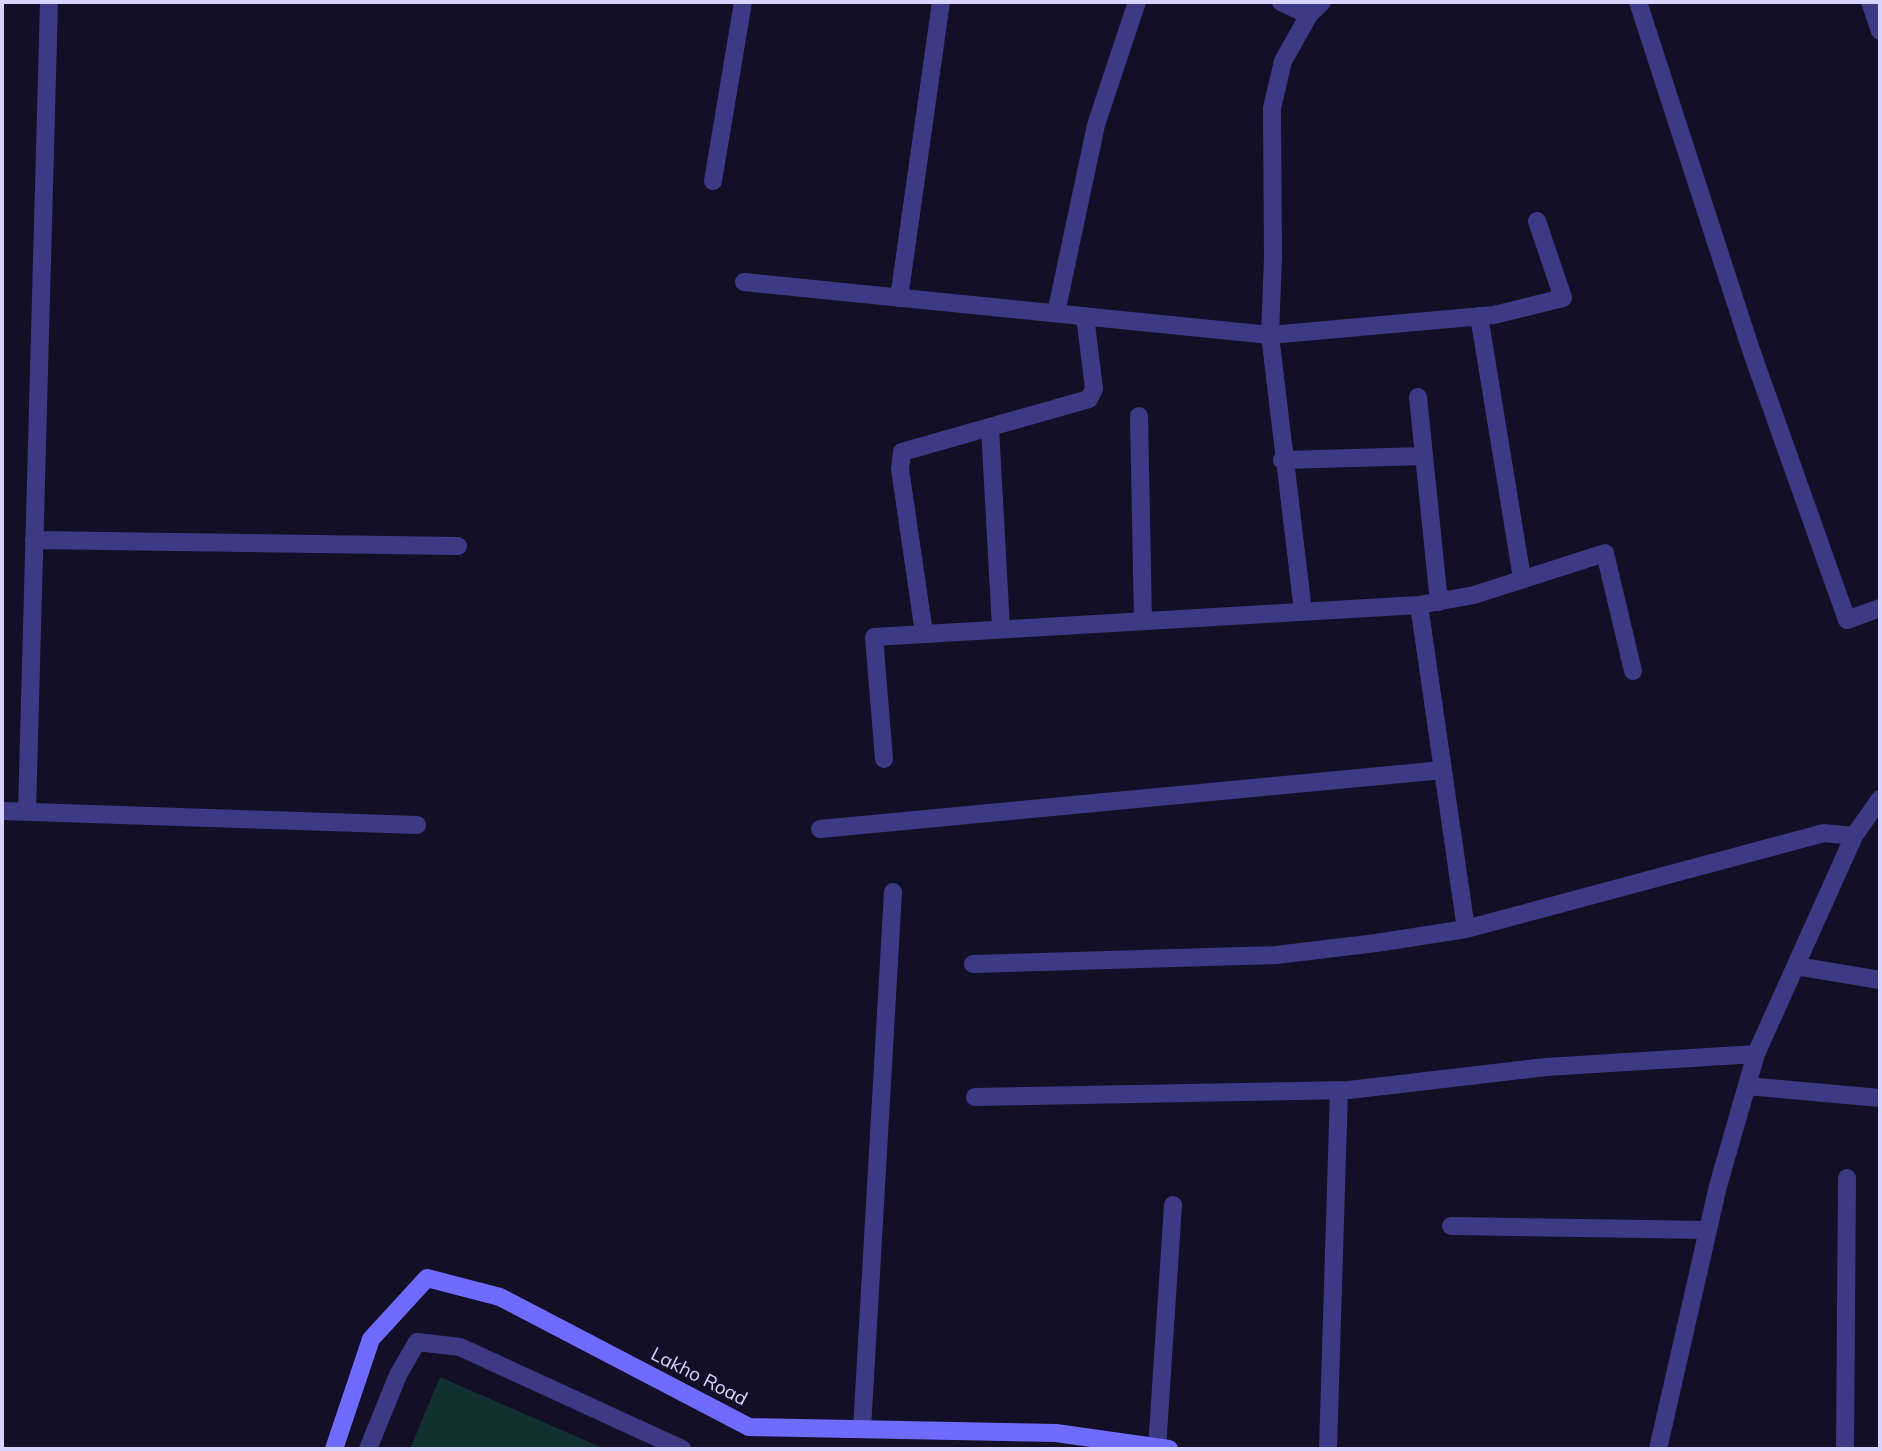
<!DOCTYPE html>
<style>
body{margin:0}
#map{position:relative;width:1882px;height:1451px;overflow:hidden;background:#130f26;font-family:Mulish,sans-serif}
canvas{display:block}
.frame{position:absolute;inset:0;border:4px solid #d9d4ff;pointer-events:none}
</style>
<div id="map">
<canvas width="1882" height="1451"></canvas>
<div class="frame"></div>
</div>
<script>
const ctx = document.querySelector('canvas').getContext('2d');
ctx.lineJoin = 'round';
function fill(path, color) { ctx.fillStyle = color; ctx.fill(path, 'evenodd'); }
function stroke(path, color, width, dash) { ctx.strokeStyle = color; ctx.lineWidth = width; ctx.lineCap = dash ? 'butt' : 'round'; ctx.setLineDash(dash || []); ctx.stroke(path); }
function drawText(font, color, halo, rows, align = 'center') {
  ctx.font = font + ' Mulish,sans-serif'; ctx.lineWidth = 7; ctx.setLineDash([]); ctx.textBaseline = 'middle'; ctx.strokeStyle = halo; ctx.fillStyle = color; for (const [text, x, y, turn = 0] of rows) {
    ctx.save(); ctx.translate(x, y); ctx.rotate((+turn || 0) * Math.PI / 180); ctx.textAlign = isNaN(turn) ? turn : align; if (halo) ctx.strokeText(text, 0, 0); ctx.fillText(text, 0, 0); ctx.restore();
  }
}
fill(new Path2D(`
 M440 1377 605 1449H410Z`), '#12302f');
stroke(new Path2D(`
 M368 1449 398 1375 417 1342 460 1347 682 1449`), '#3d3a85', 18);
stroke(new Path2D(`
 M1281 2 1309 15
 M1638 2 1751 350 1847 620 1880 608
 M1870 2 1880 31
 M713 181 743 2
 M744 282 1270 335 1494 315 1563 298 1537 221
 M899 298 941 2
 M1056 313 1096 125 1137 2
 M1479 316 1522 578
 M1418 397 1439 602
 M1139 416 1143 621
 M990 428 1001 628
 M1282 460 1424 456
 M34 540 458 546
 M1419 605 1466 929
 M1303 611 1270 335 1273 257 1272 108 1283 61 1309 15 1322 2
 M924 633 900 469 902 452 1089 399 1094 389 1085 316
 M884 759 874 637 1419 605 1474 595 1605 553 1633 671
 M2 811 417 825
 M27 812 49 2
 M820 829 1443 770
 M973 964 1276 955 1376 943 1466 929 1824 833 1854 836
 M1796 966 1880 980
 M1747 1086 1880 1098
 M975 1097 1349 1090 1546 1067 1756 1054
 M1451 1226 1708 1230
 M862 1429 893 892
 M1157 1448 1173 1205
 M1328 1449 1339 1090
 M1658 1449 1718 1186 1756 1054 1854 836 1880 799
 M1845 1449 1847 1178`), '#3d3a85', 18);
stroke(new Path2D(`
 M334 1449 371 1339 427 1278 500 1297 749 1427 1056 1433 1169 1449`), '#6f6bff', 18);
drawText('19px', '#d9d4ff', '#130f26', [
 ["Lakho Road",699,1377,27]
]);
</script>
